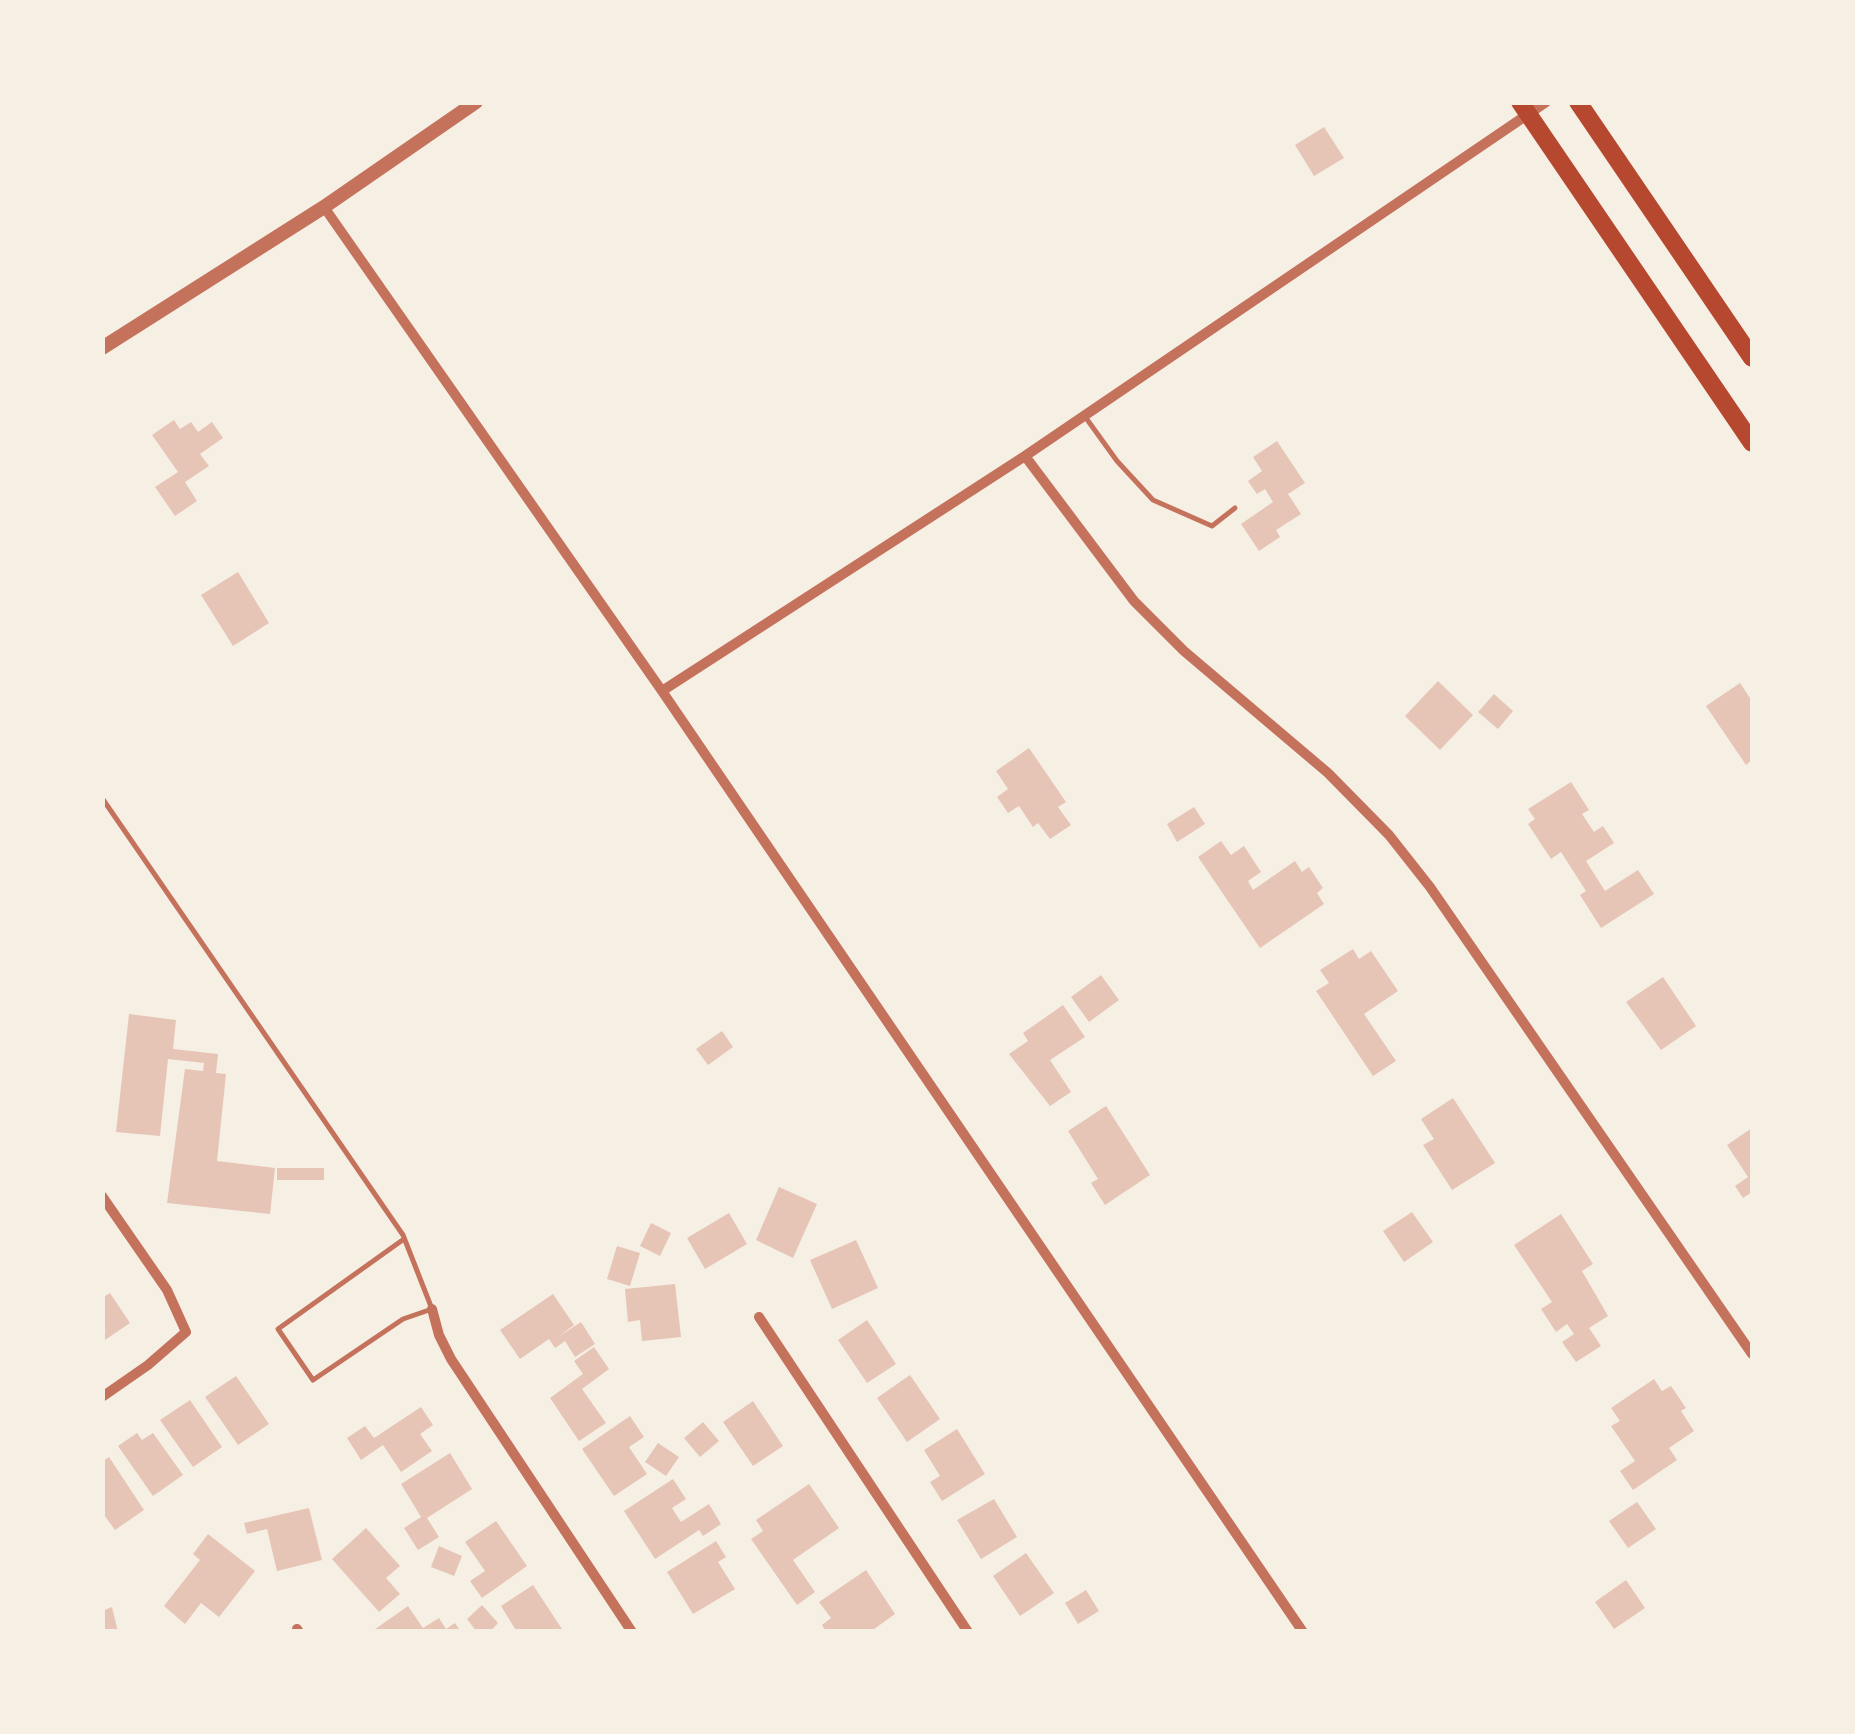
<!DOCTYPE html>
<style>
body{margin:0}
#map{position:relative;width:1855px;height:1734px;overflow:hidden;background:#f6efe4;font-family:"Fira Sans Condensed",sans-serif}
canvas{display:block}
.frame{position:absolute;inset:0;border:105px solid #f6efe4;pointer-events:none}
</style>
<div id="map">
<canvas width="1855" height="1734"></canvas>
<div class="frame"></div>
</div>
<script>
const ctx = document.querySelector('canvas').getContext('2d');
ctx.lineJoin = 'round';
function fill(path, color) { ctx.fillStyle = color; ctx.fill(path, 'evenodd'); }
function stroke(path, color, width, dash) { ctx.strokeStyle = color; ctx.lineWidth = width; ctx.lineCap = dash ? 'butt' : 'round'; ctx.setLineDash(dash || []); ctx.stroke(path); }
fill(new Path2D(`
 M1324 127 1344 158 1314 176 1295 145Z
 M174 420 180 429 191 422 198 432 212 422 223 438 200 454 209 466 185 482 197 501 175 516 155 487 178 472 152 435Z
 M1277 441 1305 483 1288 494 1301 514 1276 530 1280 537 1259 551 1241 524 1273 502 1265 489 1257 494 1248 481 1262 471 1253 457Z
 M238 572 269 623 233 646 201 595Z
 M1438 681 1473 715 1440 750 1405 716Z
 M1740 683 1752 701V760L1746 765 1706 706Z
 M1494 694 1513 711 1498 729 1478 712Z
 M1029 748 1066 802 1058 807 1071 825 1050 839 1038 823 1033 827 1019 806 1008 813 997 797 1008 789 996 771Z
 M1571 782 1589 810 1582 814 1594 832 1603 826 1614 843 1586 861 1605 891 1638 870 1654 894 1601 928 1580 895 1586 891 1561 852 1551 859 1528 824 1535 819 1528 809Z
 M1194 807 1205 824 1177 842 1167 824Z
 M1221 841 1231 855 1244 846 1261 872 1248 881 1253 890 1295 861 1302 872 1309 867 1323 888 1317 893 1324 904 1260 948 1198 857Z
 M1353 949 1359 959 1371 951 1398 991 1364 1014 1396 1061 1373 1076 1316 991 1329 983 1320 970Z
 M1101 975 1119 1000 1089 1022 1071 997Z
 M1663 977 1696 1026 1661 1050 1626 1002Z
 M1063 1005 1085 1037 1050 1060 1071 1092 1050 1106 1009 1054 1028 1041 1023 1033Z
 M129 1014 176 1020 173 1049 218 1054 216 1073 226 1074 217 1161 275 1168 270 1214 167 1203 185 1069 203 1071 204 1063 168 1059 160 1136 116 1132Z
 M722 1031 733 1047 708 1065 696 1049Z
 M1453 1098 1495 1163 1452 1190 1423 1145 1434 1139 1421 1119Z
 M1106 1106 1150 1175 1105 1205 1091 1183 1098 1179 1068 1131Z
 M1752 1128V1192L1743 1198 1735 1186 1748 1177 1727 1145Z
 M277 1168H324V1180H277Z
 M779 1187 817 1204 793 1258 756 1240Z
 M1412 1212 1433 1242 1404 1262 1383 1231Z
 M729 1213 747 1244 705 1269 687 1238Z
 M1561 1214 1593 1264 1582 1271 1608 1316 1589 1328 1601 1346 1576 1362 1562 1342 1574 1334 1567 1324 1556 1332 1541 1309 1552 1302 1514 1245Z
 M651 1223 671 1233 660 1256 640 1246Z
 M856 1240 878 1288 832 1309 810 1260Z
 M617 1246 640 1253 630 1286 607 1279Z
 M675 1284 681 1337 642 1341 640 1320 628 1322 625 1289Z
 M110 1293 130 1323 102 1342V1298Z
 M553 1294 574 1325 558 1337 581 1322 595 1344 575 1357 565 1341 555 1348 549 1339 520 1359 500 1330Z
 M867 1320 896 1364 867 1383 838 1340Z
 M594 1347 609 1369 582 1389 606 1423 579 1441 550 1398 583 1374 574 1361Z
 M910 1375 940 1419 907 1442 877 1398Z
 M236 1376 269 1424 238 1445 205 1397Z
 M1654 1379 1662 1391 1671 1386 1686 1408 1681 1411 1694 1431 1669 1448 1677 1460 1633 1490 1620 1471 1635 1461 1611 1426 1620 1421 1611 1408Z
 M190 1400 222 1447 193 1467 160 1420Z
 M753 1401 783 1446 753 1466 723 1422Z
 M421 1407 433 1425 420 1434 432 1451 401 1472 383 1445 361 1460 347 1438 365 1426 374 1438Z
 M630 1416 644 1437 629 1447 647 1474 614 1496 582 1449Z
 M703 1422 719 1441 700 1457 684 1438Z
 M957 1429 985 1474 942 1501 930 1482 940 1476 924 1450Z
 M137 1433 142 1440 153 1433 183 1475 153 1496 118 1446Z
 M658 1443 679 1457 666 1476 645 1462Z
 M450 1453 472 1489 427 1518 439 1537 418 1550 404 1528 421 1517 401 1484Z
 M109 1457 144 1510 115 1530 102 1512V1462Z
 M673 1479 686 1499 672 1508 681 1522 709 1504 721 1524 703 1536 699 1530 655 1559 624 1511Z
 M809 1484 839 1528 793 1560 815 1592 797 1605 751 1539 763 1531 756 1520Z
 M994 1499 1017 1537 981 1559 957 1520Z
 M1637 1502 1656 1529 1628 1548 1609 1521Z
 M309 1508 322 1560 277 1571 267 1529 247 1534 244 1523Z
 M496 1521 527 1566 482 1598 470 1581 485 1571 465 1542Z
 M366 1528 400 1566 386 1578 400 1594 379 1612 332 1559Z
 M208 1534 255 1571 219 1617 201 1603 185 1624 164 1606 200 1560 193 1554Z
 M716 1541 726 1557 718 1562 735 1589 693 1614 667 1572Z
 M439 1546 462 1556 454 1576 431 1567Z
 M1026 1553 1054 1593 1020 1616 993 1576Z
 M866 1570 895 1614 870 1632H826L822 1625 831 1618 819 1602Z
 M1626 1580 1645 1608 1614 1629 1595 1602Z
 M533 1585 564 1632H517L501 1606Z
 M1086 1590 1099 1611 1078 1624 1065 1603Z
 M482 1605 498 1623 490 1632H477L467 1619Z
 M408 1606 423 1628 439 1618 446 1629 455 1623 461 1632H371Z
 M112 1607 118 1632H102V1611Z`), '#e6c5b7');
stroke(new Path2D(`
 M1086 418 1117 461 1153 500 1212 526 1235 508
 M102 798 403 1235 432 1309 403 1319 313 1380 278 1329 404 1239`), '#c5725c', 5);
stroke(new Path2D(`
 M324 207 662 691 1303 1632
 M1025 456 1134 601 1184 651 1328 773 1389 835 1430 887 1752 1354
 M662 691 1025 456 1546 102
 M102 1196 167 1290 186 1332 148 1365 102 1397
 M432 1309 439 1335 451 1359 632 1632
 M759 1317 968 1632
 M297 1629 299 1632`), '#c5725c', 10);
stroke(new Path2D(`
 M102 348 324 207 476 102`), '#c5725c', 14);
stroke(new Path2D(`
 M1520 102 1752 443
 M1578 102 1752 358`), '#b5482f', 18);
</script>
